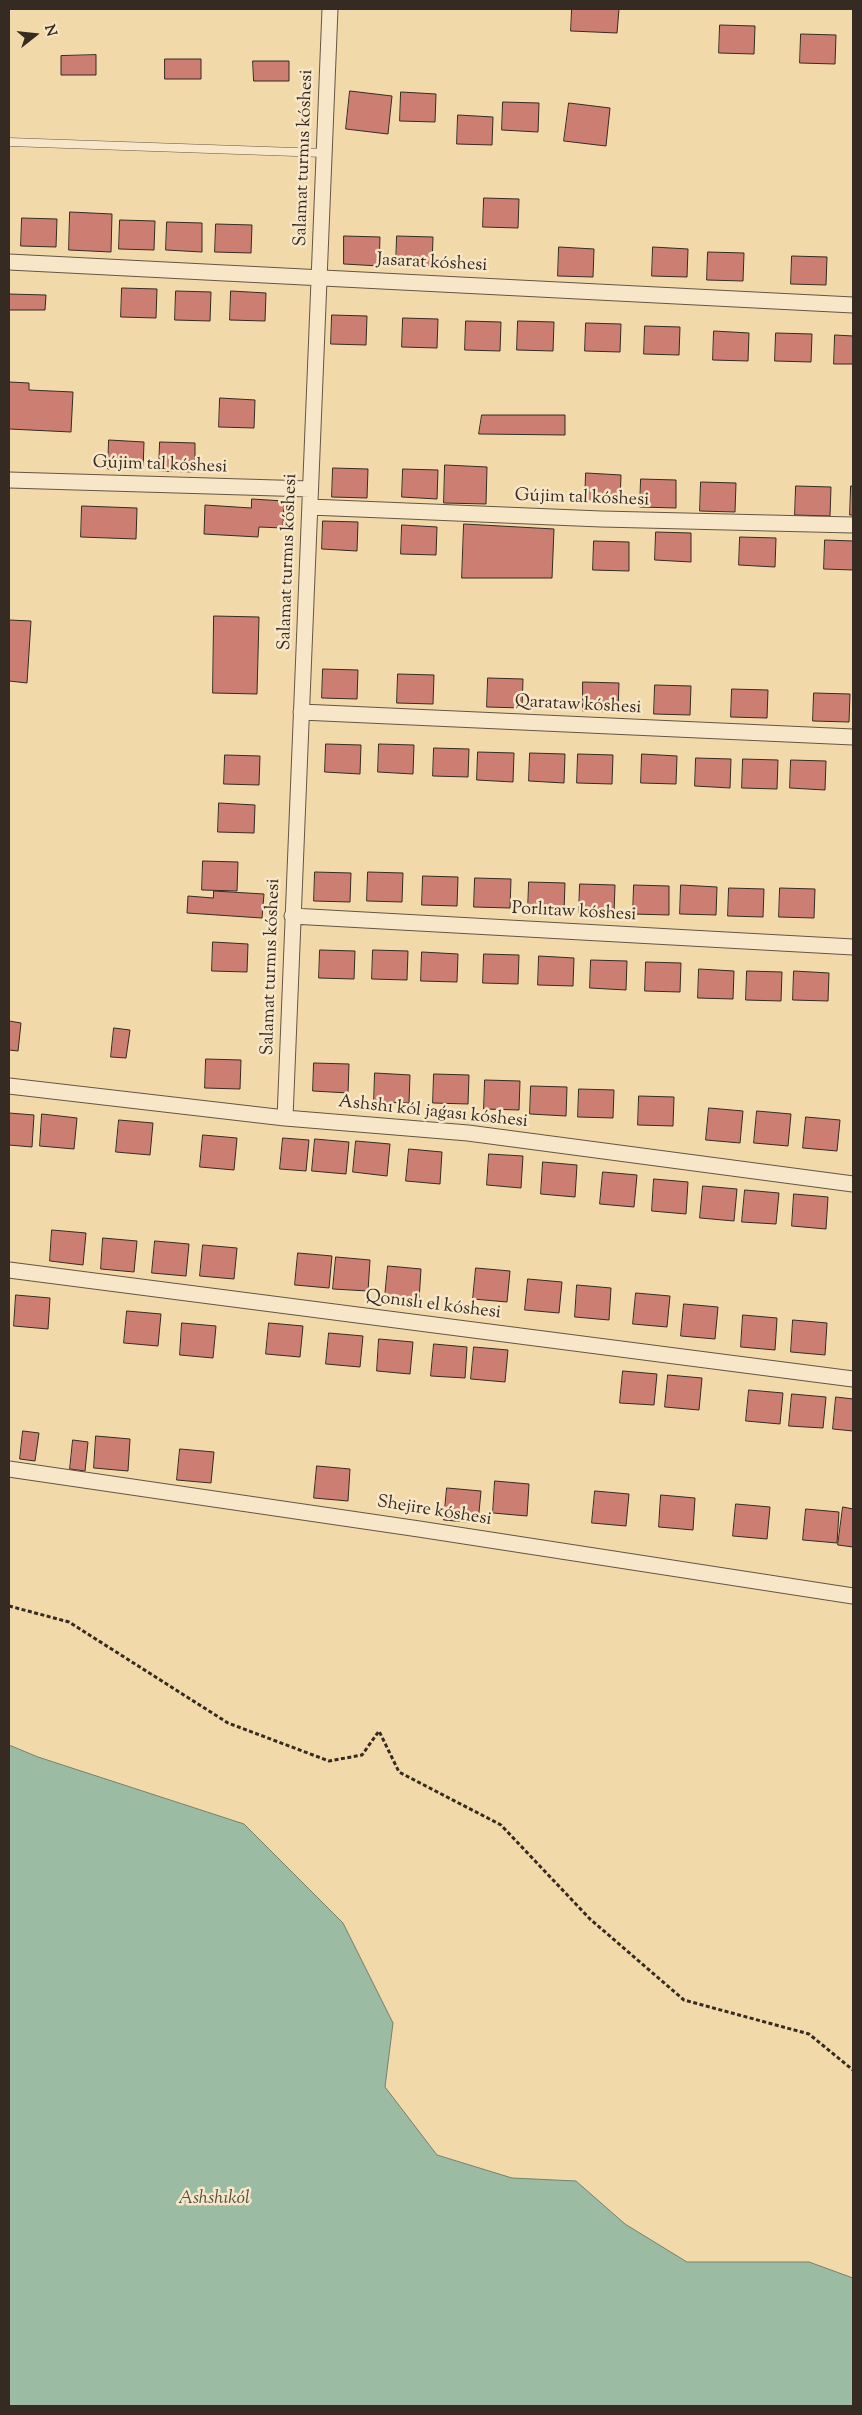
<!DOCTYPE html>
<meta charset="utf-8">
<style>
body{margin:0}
#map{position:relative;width:862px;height:2415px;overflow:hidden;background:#f2d9aa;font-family:"Sorts Mill Goudy",serif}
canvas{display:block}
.frame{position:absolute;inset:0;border:10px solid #352b22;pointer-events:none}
.north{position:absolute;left:10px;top:10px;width:50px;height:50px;-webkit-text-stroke:4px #f7e6c8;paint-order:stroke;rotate:74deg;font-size:14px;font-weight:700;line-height:20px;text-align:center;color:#352b22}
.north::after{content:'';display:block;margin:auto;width:18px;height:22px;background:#352b22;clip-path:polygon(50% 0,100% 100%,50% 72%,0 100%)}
</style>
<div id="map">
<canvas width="862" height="2415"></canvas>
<div class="frame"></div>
<div class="north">N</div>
</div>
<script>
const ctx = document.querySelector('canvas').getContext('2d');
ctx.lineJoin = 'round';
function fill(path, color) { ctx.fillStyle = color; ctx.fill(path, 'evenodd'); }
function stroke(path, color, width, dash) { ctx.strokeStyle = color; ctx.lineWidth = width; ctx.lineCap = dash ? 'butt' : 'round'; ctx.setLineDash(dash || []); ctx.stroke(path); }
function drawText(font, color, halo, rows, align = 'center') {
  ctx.font = font + ' "Sorts Mill Goudy",serif'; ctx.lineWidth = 5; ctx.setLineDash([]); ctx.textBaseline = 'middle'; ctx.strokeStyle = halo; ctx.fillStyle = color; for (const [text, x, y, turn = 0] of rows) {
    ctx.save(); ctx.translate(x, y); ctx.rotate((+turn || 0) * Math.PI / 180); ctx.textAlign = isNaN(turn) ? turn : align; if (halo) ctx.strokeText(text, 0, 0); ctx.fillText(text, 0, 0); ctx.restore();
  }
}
const water = new Path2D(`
 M9 1745 38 1757 244 1824 343 1923 393 2023 385 2087 437 2155 512 2178 576 2181 625 2224 687 2262H809L853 2278V2406H9Z`);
fill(water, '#9cbba3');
stroke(water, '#73816f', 1);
const building = new Path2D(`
 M572 9H619L617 33 571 31Z
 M720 25 755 26 754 54 719 53Z
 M801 34 836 35 835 64 800 63Z
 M96 55V75H61V56Z
 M165 59H201V79H165Z
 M253 61H289V81H254Z
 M350 91 392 96 388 134 346 129Z
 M401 92 436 94 435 122 400 121Z
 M503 102 539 103 538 132 502 130Z
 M569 103 610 108 606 146 564 141Z
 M458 115 493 117 492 145 457 144Z
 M484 198 519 199 518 228 483 227Z
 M70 212 112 214 111 252 69 250Z
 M22 218 57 219 56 247 21 246Z
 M120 220 155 221 154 250 119 249Z
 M167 222 202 223V252L166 250Z
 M216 224 252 225 251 253 215 252Z
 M344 236 380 237 379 266 344 264Z
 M397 236 433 237 432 266 396 265Z
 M559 247 594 249 593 277 558 276Z
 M653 247 688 249 687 277 652 276Z
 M708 252 744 253 743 281 707 280Z
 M792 256 827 257 826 285 791 284Z
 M122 288 157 289 156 318 121 317Z
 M176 291 211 292 210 321 175 320Z
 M231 291 266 293 265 321 230 320Z
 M9 294 46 295 45 310H9Z
 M332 315 367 316 366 345 331 344Z
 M403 318 438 319 437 348 402 347Z
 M466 321 501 322 500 351 465 350Z
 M518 321 554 322 553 351 517 350Z
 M586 323 621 324 620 352 585 351Z
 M645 326 680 327 679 355 644 354Z
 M714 331 749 333 748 361 713 360Z
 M776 333 812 334 811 362 775 361Z
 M835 335 853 336V364H834Z
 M9 382 29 383V390L73 392 71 432 9 429Z
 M220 398 255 400 254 428 219 427Z
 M482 415H565V435L479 434Z
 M109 440 144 442 143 470 108 469Z
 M160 442 195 443V472L159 471Z
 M445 465 487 467 486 504 444 503Z
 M333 468 368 469 367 498 332 497Z
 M403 469 438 470 437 499 402 497Z
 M586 473 621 475 620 503 585 502Z
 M641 479 676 480V508L640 507Z
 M701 482 736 483 735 512 700 511Z
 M796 486 831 487 830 516 795 515Z
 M851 486H853V515H850Z
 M252 499 284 501 283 528 259 527 258 537 204 534 205 505 251 508Z
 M82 506 137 508 136 539 81 537Z
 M323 521 358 522 357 551 322 549Z
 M464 524 554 529 552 578H462Z
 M402 525 437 527 436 555 401 554Z
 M656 532 691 533V562L655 560Z
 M740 537 776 538 775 567 739 565Z
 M825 540 853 541V570L824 569Z
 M594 541 629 542V571L593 570Z
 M214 616 259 617 257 694 213 693Z
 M9 620 31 621 27 683 9 681Z
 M323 669 358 670 357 699 322 698Z
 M398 674 434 675 433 704 397 703Z
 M488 678 523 679 522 708 487 707Z
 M583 682 619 683 618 712 583 711Z
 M655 685 691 686 690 715 654 714Z
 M732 689 768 690 767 718 731 717Z
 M814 693 850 694 849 722 813 721Z
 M326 744 361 745 360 774 325 772Z
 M379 744 414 745 413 774 378 772Z
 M434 748 469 749 468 777 433 776Z
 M478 752 514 753 513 782 477 780Z
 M530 753 565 754 564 783 529 781Z
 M578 754 613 755 612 784 577 783Z
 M642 754 677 756 676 784 641 783Z
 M225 755 260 756 259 785 224 784Z
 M696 758 731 759 730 788 695 786Z
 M743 759 778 760 777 789 742 788Z
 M791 760 826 761 825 790 790 788Z
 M219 803 255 805 254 833 218 832Z
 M203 861 238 862 237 891 202 890Z
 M315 872 351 873 350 902 314 901Z
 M368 872 403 873 402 902 367 901Z
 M423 876 458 877 457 906 422 905Z
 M475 878 511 879 510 908 474 907Z
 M529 882 565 883 564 912 528 911Z
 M580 884 615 885 614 914 579 913Z
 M634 885 669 886V915L633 914Z
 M681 885 717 887 716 915 680 914Z
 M729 888 764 889 763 917 728 916Z
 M780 888 815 889 814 918 779 917Z
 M214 891 264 894 262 918 187 913 188 896 213 898Z
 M213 942 248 944 247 972 212 971Z
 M320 950 355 951 354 979 319 978Z
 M373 950 408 951 407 980 372 979Z
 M422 952 458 954 457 982 421 981Z
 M484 954 519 955 518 984 483 983Z
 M539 956 574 958 573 986 538 985Z
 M591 960 627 961 626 990 590 988Z
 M646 962 681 963 680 992 645 991Z
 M699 969 734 971 733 999 698 998Z
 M747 971 782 972 781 1001 746 1000Z
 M794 971 829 973 828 1001 793 1000Z
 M9 1021 21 1023 18 1051 9 1050Z
 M114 1028 130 1030 126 1058 111 1057Z
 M206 1059 241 1060 240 1089 205 1088Z
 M314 1063 349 1064 348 1093 313 1091Z
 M375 1073 410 1075 409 1103 374 1102Z
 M434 1074 469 1075 468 1104 433 1103Z
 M485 1080 520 1081 519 1110 484 1109Z
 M531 1086 567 1087 566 1116 530 1114Z
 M579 1089 614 1090 613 1118 578 1117Z
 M639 1096 674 1097 673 1126 638 1125Z
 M709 1108 743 1111 740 1143 706 1140Z
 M757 1111 791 1114 788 1146 754 1143Z
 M9 1113 34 1115 32 1147 9 1145Z
 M42 1114 77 1118 74 1149 40 1146Z
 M806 1117 840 1120 837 1151 803 1148Z
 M119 1120 153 1123 150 1155 116 1152Z
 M203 1135 237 1138 234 1170 200 1167Z
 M283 1138 309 1140 306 1171 280 1169Z
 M315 1139 349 1142 346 1174 312 1171Z
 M356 1141 390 1144 387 1176 353 1172Z
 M409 1149 442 1152 440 1184 406 1181Z
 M489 1154 523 1156 521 1188 487 1185Z
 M543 1162 577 1165 575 1197 541 1194Z
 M603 1172 637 1175 634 1207 600 1204Z
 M654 1179 688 1182 686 1214 652 1211Z
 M703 1186 737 1189 734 1221 700 1218Z
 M745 1190 779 1193 776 1224 742 1222Z
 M794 1194 828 1197 826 1229 792 1226Z
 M52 1230 86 1233 83 1265 50 1261Z
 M103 1238 137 1241 134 1272 101 1269Z
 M155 1241 189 1244 186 1276 152 1273Z
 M203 1245 237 1248 234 1279 200 1276Z
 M298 1253 332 1256 329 1288 295 1285Z
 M336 1257 370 1260 368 1291 333 1289Z
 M388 1266 421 1269 419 1300 385 1297Z
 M476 1268 510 1271 507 1302 473 1299Z
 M528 1279 562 1282 559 1313 525 1310Z
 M577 1285 611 1288 609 1320 575 1317Z
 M636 1293 670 1296 667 1327 633 1324Z
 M16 1295 50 1298 48 1329 14 1326Z
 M684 1304 718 1307 715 1339 681 1336Z
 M127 1311 161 1314 158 1346 124 1343Z
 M743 1315 777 1318 775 1350 741 1347Z
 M793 1320 827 1323 825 1355 791 1352Z
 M182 1323 216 1326 213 1358 180 1355Z
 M269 1323 303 1326 300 1357 266 1354Z
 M329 1333 363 1336 360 1367 326 1364Z
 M379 1339 413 1342 410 1374 377 1371Z
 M434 1344 467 1347 465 1378 431 1376Z
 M474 1347 508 1350 505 1382 471 1379Z
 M623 1371 657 1374 654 1405 620 1403Z
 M668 1375 702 1378 699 1410 665 1407Z
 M749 1390 783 1393 780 1424 746 1421Z
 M792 1394 826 1397 823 1428 789 1426Z
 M836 1397 853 1399V1431L833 1429Z
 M23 1431 39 1433 35 1461 20 1459Z
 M96 1436 130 1439 128 1471 94 1468Z
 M73 1440 88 1442 85 1471 70 1469Z
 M180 1449 214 1452 211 1483 177 1480Z
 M317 1466 350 1469 348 1501 314 1498Z
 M495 1481 529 1484 527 1516 493 1513Z
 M447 1488 481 1491 478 1523 444 1520Z
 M595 1491 629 1494 626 1526 592 1523Z
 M661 1495 695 1498 693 1530 659 1527Z
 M736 1504 770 1507 767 1539 733 1536Z
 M843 1507 853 1509V1547L838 1545Z
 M806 1509 839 1512 837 1543 803 1540Z`);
fill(building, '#cc7e72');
stroke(building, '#352b22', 1);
const lane = new Path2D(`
 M9 142 324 153`);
const street = new Path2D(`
 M9 262 853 305
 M9 480 310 489
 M310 507 601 519 853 525
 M301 712 853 737
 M292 916 853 947
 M9 1086 285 1118 468 1133 853 1184
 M285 1118 330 9
 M9 1270 853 1379
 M9 1469 419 1529 853 1596`);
stroke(lane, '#645644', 9);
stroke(street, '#645644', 17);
stroke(new Path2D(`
 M9 1606 69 1622 228 1723 329 1761 362 1755 379 1731 399 1772 501 1825 590 1919 684 2000 809 2034 853 2070`), '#352b22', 3, [4, 2.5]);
stroke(lane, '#f7e6c8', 8);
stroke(street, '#f7e6c8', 15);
drawText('18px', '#352b22', '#f7e6c8', [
 ["Salamat turmıs kóshesi",305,158,-88],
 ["Jasarat kóshesi",432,264,3],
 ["Gújim tal kóshesi",160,466,2],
 ["Gújim tal kóshesi",582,499,2],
 ["Salamat turmıs kóshesi",289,562,-88],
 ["Qarataw kóshesi",578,706,3],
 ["Porlıtaw kóshesi",574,913,3],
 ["Salamat turmıs kóshesi",272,967,-88],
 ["Ashshı kól jaǵası kóshesi",433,1113,6],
 ["Qonıslı el kóshesi",433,1306,7],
 ["Shejire kóshesi",434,1512,9]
]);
drawText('italic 19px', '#4f4f42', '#f7e6c8', [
 ["Ashshıkól",214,2200]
]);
</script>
